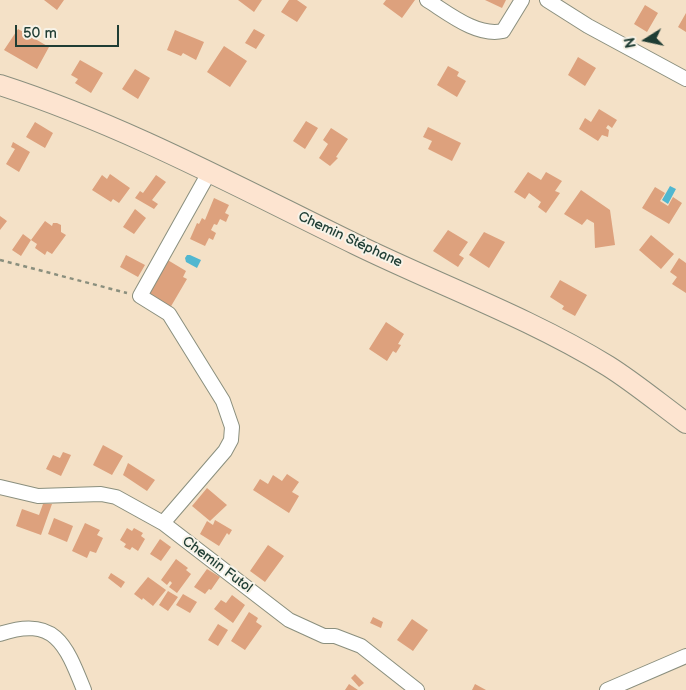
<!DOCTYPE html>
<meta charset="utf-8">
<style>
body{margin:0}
#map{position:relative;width:686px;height:690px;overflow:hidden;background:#f4e1c7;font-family:"Balsamiq Sans",sans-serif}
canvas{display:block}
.north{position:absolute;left:621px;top:15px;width:50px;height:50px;-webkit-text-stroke:4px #f7f3e8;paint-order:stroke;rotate:260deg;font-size:14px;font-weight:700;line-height:20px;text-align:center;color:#1f3d34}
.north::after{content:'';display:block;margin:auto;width:18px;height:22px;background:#1f3d34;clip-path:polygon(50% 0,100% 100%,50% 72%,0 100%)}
.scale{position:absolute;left:15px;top:25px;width:104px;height:22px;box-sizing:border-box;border:2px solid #1f3d34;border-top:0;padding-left:6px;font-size:15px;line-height:18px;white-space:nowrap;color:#1f3d34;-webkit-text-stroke:4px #f7f3e8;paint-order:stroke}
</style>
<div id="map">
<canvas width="686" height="690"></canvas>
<div class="north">N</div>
<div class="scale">50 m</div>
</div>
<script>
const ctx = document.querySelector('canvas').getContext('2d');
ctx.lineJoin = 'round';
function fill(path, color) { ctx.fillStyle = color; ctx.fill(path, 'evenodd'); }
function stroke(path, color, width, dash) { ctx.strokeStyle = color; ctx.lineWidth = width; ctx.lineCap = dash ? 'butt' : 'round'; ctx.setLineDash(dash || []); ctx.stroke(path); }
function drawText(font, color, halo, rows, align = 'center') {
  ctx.font = font + ' "Balsamiq Sans",sans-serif'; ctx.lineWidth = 4; ctx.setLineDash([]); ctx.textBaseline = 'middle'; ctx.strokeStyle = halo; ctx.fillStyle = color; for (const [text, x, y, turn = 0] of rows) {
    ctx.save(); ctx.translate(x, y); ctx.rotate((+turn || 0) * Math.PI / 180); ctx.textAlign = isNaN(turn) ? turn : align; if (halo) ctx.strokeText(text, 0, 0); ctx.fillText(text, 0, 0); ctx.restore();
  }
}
fill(new Path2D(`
 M670 186 676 189 668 204 662 200Z
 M187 255H190L201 260 197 268 186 262 185 258Z`), '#51b7d0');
fill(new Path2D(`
 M44 0H64L57 10Z
 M238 0H262L254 12Z
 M289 0H297L307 7 297 22 281 12Z
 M386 0H415L402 18 383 4Z
 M485 0H506L502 8Z
 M645 5 658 13 647 32 634 24Z
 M686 13V32L678 27Z
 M18 29 49 47 37 69 4 50Z
 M254 29 265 35 256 49 245 43Z
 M175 30 204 42 196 60 183 53 181 56 167 50Z
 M224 46 247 61 230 87 207 72Z
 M578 57 596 68 585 86 568 75Z
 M80 60 103 73 91 93 75 83 78 79 71 75Z
 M448 66 459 72 457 76 466 81 457 97 437 85Z
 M135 69 150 78 138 99 122 89Z
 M599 109 617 120 612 128 608 125 606 128 609 130 608 137 602 135 598 141 579 129 585 118 591 122Z
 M306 121 318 128 305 149 293 141Z
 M35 122 53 133 45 148 26 137Z
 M428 127 461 143 452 161 428 149 432 141 423 137Z
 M331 128 348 139 336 157 338 158 330 166 319 158 328 144 323 140Z
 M13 142 30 152 19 172 6 164 15 149 11 147Z
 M528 172 541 180 546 172 562 181 555 191 560 193 546 213 538 207 541 202 529 193 525 199 514 192Z
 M110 174 130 188 119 203 113 199 111 202 92 190 102 175 107 179Z
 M156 175 166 182 152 200 158 204 154 209 135 198 140 191 143 193Z
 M655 187 665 193 660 201 668 206 673 197 682 203 669 224 642 208Z
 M581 190 610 210 615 245 595 248 594 223 587 219 582 225 564 214Z
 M214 198 229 205 225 213 229 215 226 222 220 219 217 225 214 224 211 230 216 233 213 240 209 238 205 246 190 239 197 223 199 224 202 218 205 220Z
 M135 209 146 218 134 234 123 227Z
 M0 216 7 221 0 230Z
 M45 221 52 226 53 223H57L61 225V232L66 235 52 254 47 251 45 255 35 248 37 244 31 240Z
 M448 230 468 242 459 255 464 258 458 267 433 251Z
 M484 232 505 242 489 268 469 255Z
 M23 234 31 240 21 256 12 250Z
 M651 235 674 254 661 269 639 250Z
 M126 255 145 265 138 277 120 267Z
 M679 258 686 263V293L672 284 677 277 670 272Z
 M166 259 186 271 183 277 187 279 170 308 145 293Z
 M560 280 587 295 575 316 562 309 564 306 550 297Z
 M386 322 404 334 398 344 401 345 396 353 393 351 387 361 369 349Z
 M103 445 123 456 112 475 93 465Z
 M63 452 71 455 61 476 46 469 53 455 60 458Z
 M128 463 155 480 147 491 123 475Z
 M287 474 299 482 292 492 299 496 289 513 253 490 260 479 268 484 273 475 282 481Z
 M207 488 227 505 210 521 192 506Z
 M43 504H52L41 535 16 526 22 509 39 515Z
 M54 518 73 526 67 542 48 534Z
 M215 520 232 530 229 535 227 533 219 546 200 534 207 521 213 525Z
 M85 523 100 530 97 535 103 538 96 553 90 551 87 558 72 551Z
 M127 528 132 531 134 528 143 533 141 536 145 539 138 551 132 547 130 550 124 547 126 544 120 540Z
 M160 539 171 547 161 561 150 554Z
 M268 545 284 556 265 582 250 571Z
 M176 559 188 568 186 570 191 574 177 593 169 587 172 583 170 581 167 585 161 580Z
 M207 569 220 577 211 590 209 589 205 594 194 587Z
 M111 573 125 582 121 588 108 578Z
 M148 577 166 590 153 606 143 598 142 600 134 594Z
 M168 591 178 597 168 611 159 605Z
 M183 594 197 602 190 613 176 605Z
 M232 595 245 605 233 623 214 609 221 600 226 603Z
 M249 612 258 618 256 622 262 626 245 650 231 641Z
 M373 617 383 622 381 628 370 623Z
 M412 619 428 630 413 651 397 640Z
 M218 624 228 630 218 646 208 640Z
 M355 674 364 683 359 687 351 678Z
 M349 684 358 690H345Z
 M475 684 486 690H472Z`), '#dda17d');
const minor = new Path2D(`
 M427 0C448 13 477 37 503 31L522 0
 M547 0 588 26 686 79
 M0 487 38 496 101 494 116 497 163 523 289 620 324 636H335L361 646 417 690
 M163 523 225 451 231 440 232 427 223 401 169 314 140 296 210 171
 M0 634C55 615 66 645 84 690
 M607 690 686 656`);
const secondary = new Path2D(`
 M0 85C124 125 238 187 355 244 439 285 528 317 608 366 635 383 660 404 686 423`);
stroke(minor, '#8a8f7e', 16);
stroke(secondary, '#8a8f7e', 22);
stroke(new Path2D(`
 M0 260 127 293`), '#8a8f7e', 2.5, [4, 4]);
stroke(minor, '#fff', 14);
stroke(secondary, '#fde4d0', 20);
drawText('14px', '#1f3d34', '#f7f3e8', [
 ["Chemin Stéphane",350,240,25],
 ["Chemin Futol",217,565,37]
]);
</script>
